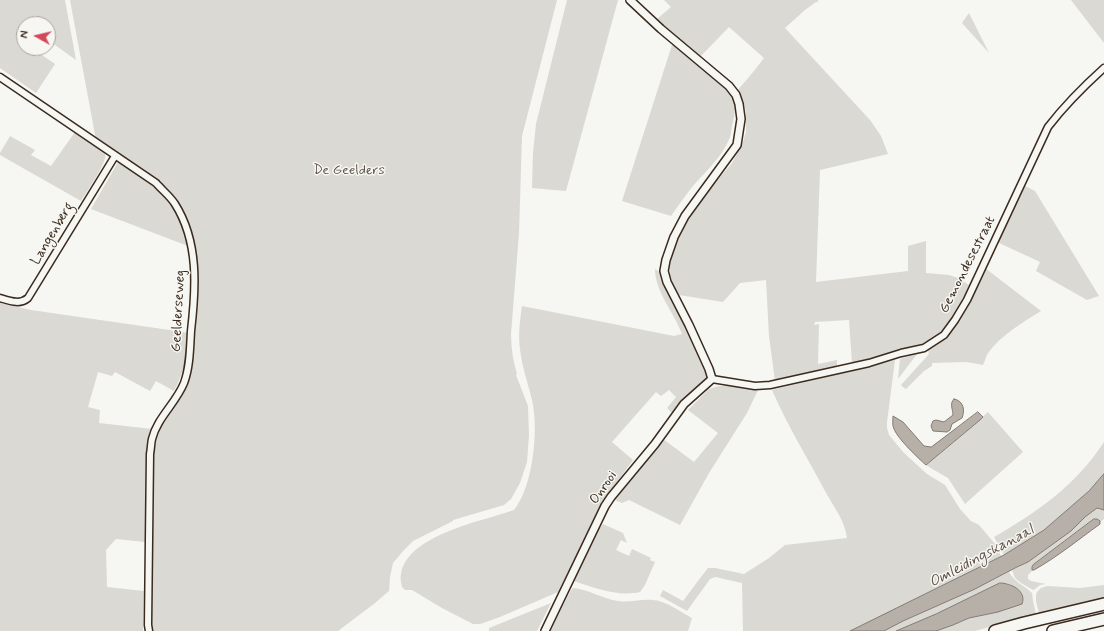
<!DOCTYPE html>
<style>
body{margin:0}
#map{position:relative;width:1104px;height:631px;overflow:hidden;background:#f6f6f2;font-family:Mynerve,sans-serif}
canvas{display:block}
.north{position:absolute;left:16px;top:16px;width:40px;height:40px;box-sizing:border-box;background:#f6f6f2;border:1px solid #aba49d;border-radius:50%;rotate:278deg;font-size:11px;font-weight:700;line-height:16px;text-align:center;color:#3b2a1e}
.north::after{content:'';display:block;margin:auto;width:14px;height:18px;background:#d1495b;clip-path:polygon(50% 0,100% 100%,50% 72%,0 100%)}
</style>
<div id="map">
<canvas width="1104" height="631"></canvas>
<div class="north">N</div>
</div>
<script>
const ctx = document.querySelector('canvas').getContext('2d');
ctx.lineJoin = 'round';
function fill(path, color) { ctx.fillStyle = color; ctx.fill(path, 'evenodd'); }
function stroke(path, color, width, dash) { ctx.strokeStyle = color; ctx.lineWidth = width; ctx.lineCap = dash ? 'butt' : 'round'; ctx.setLineDash(dash || []); ctx.stroke(path); }
function drawText(font, color, halo, rows, align = 'center') {
  ctx.font = font + ' Mynerve,sans-serif'; ctx.lineWidth = 3; ctx.setLineDash([]); ctx.textBaseline = 'middle'; ctx.strokeStyle = halo; ctx.fillStyle = color; for (const [text, x, y, turn = 0] of rows) {
    ctx.save(); ctx.translate(x, y); ctx.rotate((+turn || 0) * Math.PI / 180); ctx.textAlign = isNaN(turn) ? turn : align; if (halo) ctx.strokeText(text, 0, 0); ctx.fillText(text, 0, 0); ctx.restore();
  }
}
fill(new Path2D(`
 M0 0H65L76 60 48 40V24H24V48H42L39 53 55 64 36 93 0 68Z
 M70 0H557L522 136 519 233 511 334C511 348 513 361 517 374L516 375 528 406 529 435 527 462 520 483 511 499 504 505 453 520V521L413 541 404 550 393 563 390 577 389 591 375 603 338 631H150L152 454 154 439 159 426 185 384 197 296 190 234 159 183 96 140Z
 M567 0H618L566 191 532 188 533 153 536 124Z
 M664 0H818V2H816L805 10 785 28 870 120 881 136 888 154 820 170 816 282 908 271V246L926 241V273L949 275 958 278 969 285C958 309 945 337 919 346L852 363 849 320 815 322 814 325 819 324 818 364 837 360V366L775 381 769 336 766 280 740 283 723 302 679 295 670 276 669 266 672 252 683 225 704 196 732 163 743 142 746 132V112L744 103 737 91 754 71 764 58 729 27 700 57 657 19 671 7Z
 M1071 0H1104V43Z
 M969 13 989 53 962 23Z
 M672 45 679 48 730 92C736 106 736 107 733 122 731 127 732 132 730 137 723 156 706 171 693 186 685 196 678 206 671 216L622 201Z
 M75 132C81 136 103 149 105 154 108 161 86 193 81 201L0 155V153L10 136 35 150 31 155 51 166Z
 M118 162C139 176 162 189 175 210 181 220 185 235 188 246L91 209Z
 M1025 186 1035 191 1099 296 1087 300 1036 271 1040 262 997 242Z
 M985 268 1041 311C1023 322 1000 336 988 353 986 356 985 361 983 365L967 362 932 363V366L924 371 906 389 904 388 901 385 929 354 928 350C960 333 971 299 985 268Z
 M655 269 658 271 664 279 688 328V333L709 377 688 396 672 413 667 408 676 397 669 390 661 396 656 392 612 442 633 460 604 500 558 592 500 617 480 624H473L442 608 412 590H405L402 587C401 583 400 578 401 574 407 535 483 521 514 510 533 487 539 429 532 400 528 383 522 367 520 349 518 335 520 320 522 306L674 336 682 334C675 314 655 292 655 269Z
 M0 303 31 310 190 333C187 354 184 373 174 391L156 381 150 391 115 372 112 376 98 372 88 407 100 410 99 423 152 429 149 436 147 451 145 542 116 539 106 550 107 587 144 591 143 631H0Z
 M917 354 898 379 900 359Z
 M895 360 887 422V428L889 435 904 453 927 474 945 485 960 509 971 521 979 525 984 531 996 545 1001 556 850 631H743L742 583 715 577 710 579 687 611 660 596 663 590 683 601 701 577 708 568H715L744 574 769 558 785 545 847 538C845 520 833 506 825 491 807 457 787 425 772 390Z
 M719 386H731L758 390 747 413 709 473 680 525 629 500 622 503 615 500 663 439 694 462 718 433 688 410 709 389Z
 M988 412 1023 452 965 504 948 478 934 470 926 465 959 438Z
 M1104 442V474L1097 482 1089 491 1044 530 1004 555 994 537C1039 511 1075 486 1104 442Z
 M1097 508 1104 510V519L1100 522 1099 521 1094 519 1032 566 1033 570 1028 575V579L1031 581 1046 584 1040 585 1035 589 1033 590 1021 583 1015 578 1012 570 1028 562 1042 552 1071 531 1085 517Z
 M603 524 623 533 627 543 621 540 616 550 629 556 632 549 651 558 650 560 655 562 645 585 640 592C618 597 595 588 574 581L600 528Z
 M1009 572C1015 583 1024 585 1032 593L1033 601 1036 614 975 631H936L953 625 969 618 998 612 1022 604 1012 585 1006 583H1000L936 614 896 631H884L903 621 975 589Z
 M1104 585V599L1039 614 1036 601V595L1037 592 1041 588 1047 586 1080 588Z
 M573 588C588 589 603 599 618 601 630 603 641 599 653 600 667 601 680 612 692 618L688 631H550L570 592Z
 M551 603 537 631H489V628Z`), '#dad9d3');
const water = new Path2D(`
 M954 399C964 401 965 410 962 418L952 424 950 430 947 432 933 431 931 426 933 421 936 420 944 422 953 415C953 409 949 404 954 399Z
 M978 412 983 417 980 420 926 465C918 458 898 439 894 429 892 425 893 420 893 416L903 422 924 446 931 447Z
 M1104 474V510L1097 508 1085 517 1071 531 1028 562 1017 567 975 589 903 621 884 631H850L1004 555 1044 530 1089 491Z
 M1094 519H1097L1100 521V524C1078 540 1057 557 1034 570H1032V567L1033 565Z
 M1000 583C1011 583 1027 591 1022 604L998 612 969 618 953 625 936 631H896L936 614Z`);
fill(water, '#b6b0a9');
stroke(water, '#857a71', 1);
const minor = new Path2D(`
 M0 77 156 183C162 190 170 196 175 204 199 242 196 288 191 331 190 348 190 367 184 383 176 403 157 418 152 439 151 443 151 449 150 454L148 625 149 631
 M0 298C10 301 20 305 28 298L115 156
 M712 379 755 386 770 385 869 363 901 353 924 348 944 335 955 320 967 300 1048 127C1065 105 1084 86 1104 68`);
const tertiary = new Path2D(`
 M545 631 605 506 611 497 655 444 684 404 712 379 709 369 689 325 667 282 664 271 666 260 674 237 685 216 737 145 741 119 739 104 736 95 729 86 661 29 630 0`);
const motorway = new Path2D(`
 M995 631 1024 623 1104 604
 M1053 631 1104 619`);
stroke(minor, '#3b2a1e', 9);
stroke(tertiary, '#3b2a1e', 10);
stroke(motorway, '#3b2a1e', 14);
stroke(minor, '#f6f6f2', 6);
stroke(tertiary, '#f6f6f2', 7);
stroke(motorway, '#f6f6f2', 11);
drawText('14px', '#63564b', '#f6f6f2', [
 ["De Geelders",349,171]
]);
drawText('14px', '#3b2a1e', '#f6f6f2', [
 ["Langenberg",53,234,-59],
 ["Gemondesestraat",968,265,-63],
 ["Geelderseweg",179,311,-87],
 ["Onrooi",604,488,-55]
]);
drawText('italic 15px', '#605248', '#f6f6f2', [
 ["Omleidingskanaal",982,557,-28]
]);
</script>
